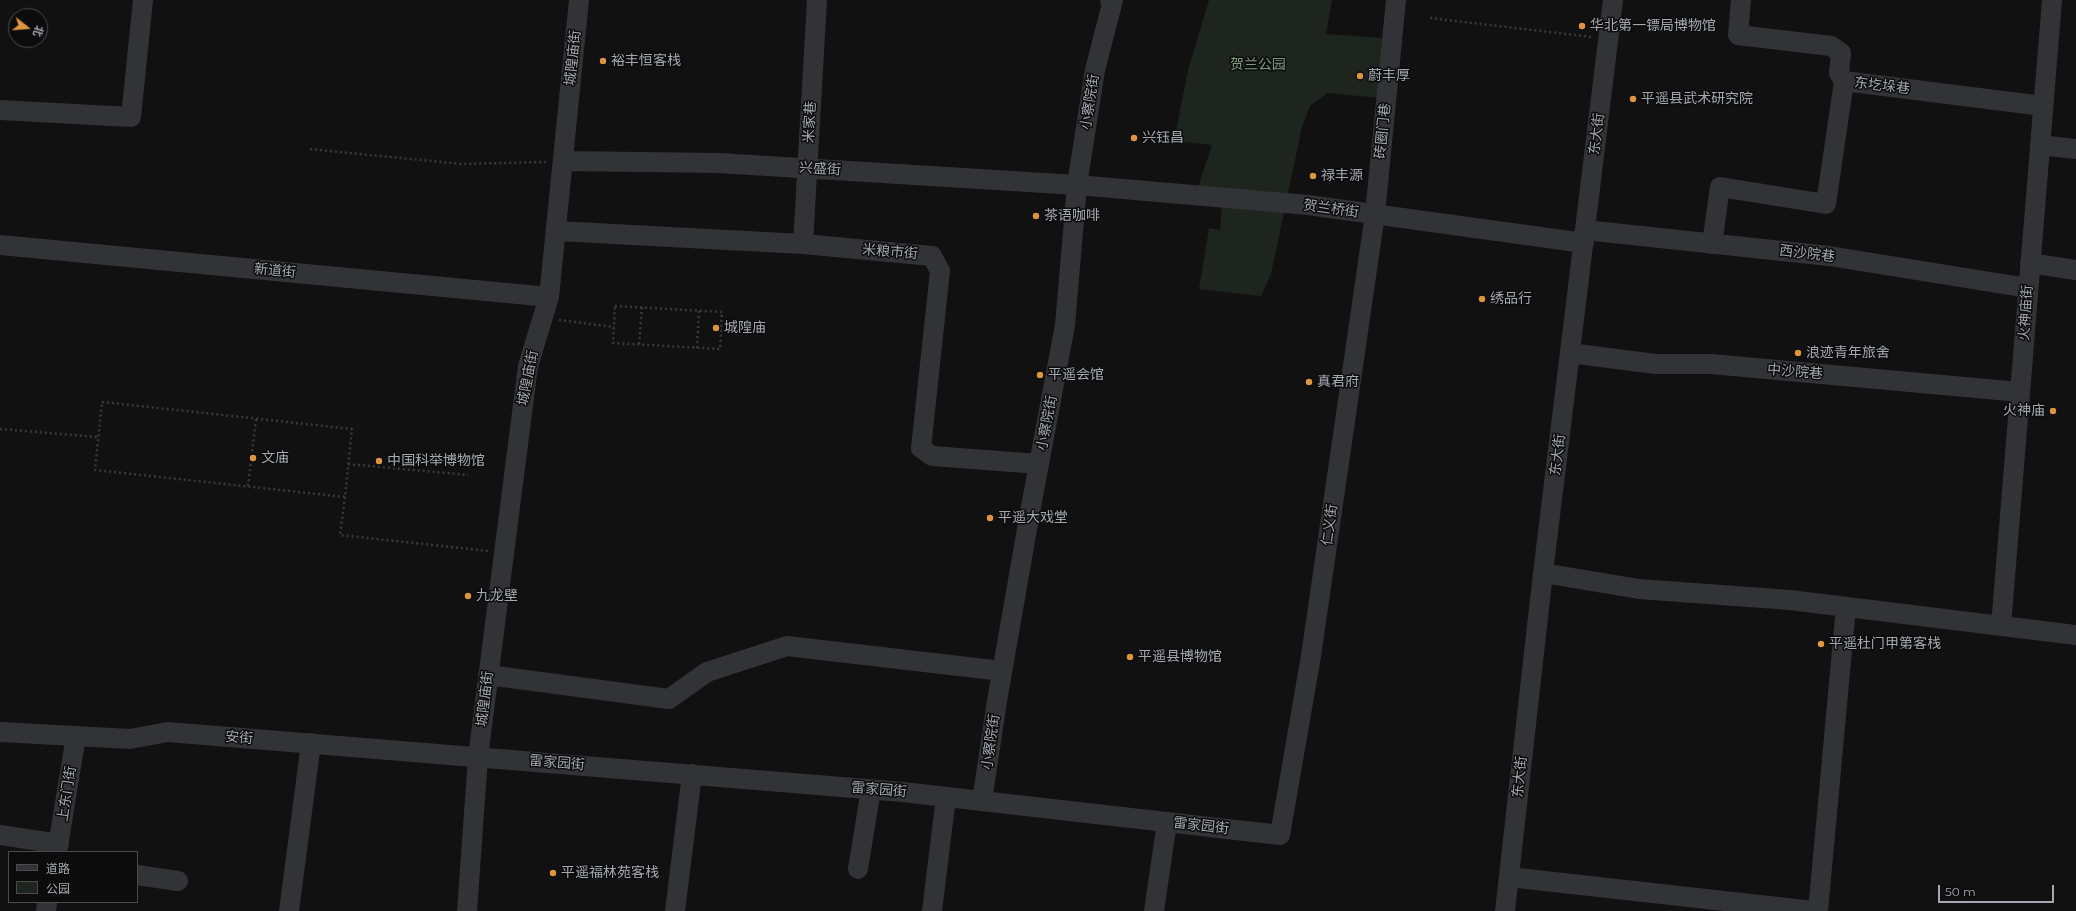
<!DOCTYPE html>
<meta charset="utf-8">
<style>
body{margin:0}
#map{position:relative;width:2076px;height:911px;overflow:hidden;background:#111112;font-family:Montserrat,"Noto Sans SC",sans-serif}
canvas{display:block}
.legend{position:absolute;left:8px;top:851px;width:130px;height:52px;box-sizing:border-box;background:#0c0c0d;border:1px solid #494b4f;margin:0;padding:5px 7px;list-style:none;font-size:12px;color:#a4a9b1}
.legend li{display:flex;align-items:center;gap:8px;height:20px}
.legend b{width:20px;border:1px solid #494b4f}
.north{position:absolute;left:8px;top:8px;width:40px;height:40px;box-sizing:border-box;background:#0c0c0d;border:1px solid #494b4f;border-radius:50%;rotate:107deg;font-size:11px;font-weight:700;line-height:16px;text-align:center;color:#a4a9b1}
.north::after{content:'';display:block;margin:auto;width:14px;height:18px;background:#dd963e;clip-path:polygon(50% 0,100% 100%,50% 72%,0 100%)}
.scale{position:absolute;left:1938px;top:885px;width:116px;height:18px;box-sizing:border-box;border:2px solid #a4a9b1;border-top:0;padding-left:5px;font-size:12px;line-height:14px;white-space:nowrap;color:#a4a9b1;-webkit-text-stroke:3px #0c0c0d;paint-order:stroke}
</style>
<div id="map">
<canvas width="2076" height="911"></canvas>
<ul class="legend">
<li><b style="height:5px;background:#323337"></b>道路</li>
<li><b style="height:11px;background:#1e241e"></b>公园</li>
</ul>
<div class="north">北</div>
<div class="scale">50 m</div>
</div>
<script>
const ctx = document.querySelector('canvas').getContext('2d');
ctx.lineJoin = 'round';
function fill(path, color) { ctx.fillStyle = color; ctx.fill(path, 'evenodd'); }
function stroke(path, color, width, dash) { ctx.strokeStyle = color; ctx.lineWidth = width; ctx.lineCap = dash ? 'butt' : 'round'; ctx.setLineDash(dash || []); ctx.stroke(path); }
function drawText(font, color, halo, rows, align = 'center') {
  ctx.font = font + ' Montserrat,"Noto Sans SC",sans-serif'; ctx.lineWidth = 3; ctx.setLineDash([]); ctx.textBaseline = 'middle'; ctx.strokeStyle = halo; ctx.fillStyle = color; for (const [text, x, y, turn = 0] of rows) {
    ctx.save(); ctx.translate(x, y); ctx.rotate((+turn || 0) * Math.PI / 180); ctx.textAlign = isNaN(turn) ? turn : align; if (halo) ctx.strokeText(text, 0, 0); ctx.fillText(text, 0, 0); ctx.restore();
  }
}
fill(new Path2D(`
 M1209 0H1332L1326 34 1382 38 1379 98 1328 93 1310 106 1302 127 1271 274 1261 296 1199 289 1209 228 1220 230 1223 191 1198 187 1212 145 1174 141 1188 70Z`), '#1e241e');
stroke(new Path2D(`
 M1430 18 1592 37
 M310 149 461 164 546 162
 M615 306 722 312 720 349 613 343Z
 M559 320 614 327
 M639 344 642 307
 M697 348 699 310
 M102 402 352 429 345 497 95 470Z
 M0 429 98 437
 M348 464 468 475
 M248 486 256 419
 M345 497 340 535 488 551`), '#383a3d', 2.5, [2, 3]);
stroke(new Path2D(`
 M1741 0 1738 35 1831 46 1841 53 1839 73 1844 81 2043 106
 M0 110 131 117 143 0
 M2040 145 2076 149
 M563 161 719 163 1077 185 1308 205 1584 243
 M1585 230 1829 256 2028 288
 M557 231 803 244 932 256 940 271 921 448 932 456 1039 464
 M803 244 817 0
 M1712 244 1720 187 1826 204 1844 81
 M0 245 549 297
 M2030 263 2076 270
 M1570 353 1655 364H1711L2020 392
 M1543 573 1639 589 1790 600 2076 635
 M2001 626 2052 0
 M488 675 669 699 707 672 787 646 1002 671
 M0 732 130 739 168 732 903 792 1280 835 1311 656 1375 214 1396 0
 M982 801 997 701 1030 512 1065 325 1077 185 1095 70 1113 0H1110
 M0 835 59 844
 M57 852 76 736
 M858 869 871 789
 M137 875 178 881
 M1509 877 1814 911
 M46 911 47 902
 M289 911 311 743
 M467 911 478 757 528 366 549 297 579 0
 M675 911 692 774
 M932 911 946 797
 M1154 911 1167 822
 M1505 911 1543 573 1613 0
 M1818 911 1846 607`), '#323337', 20);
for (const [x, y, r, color] of [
 [1582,26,4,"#dd963e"],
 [603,61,4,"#dd963e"],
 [1360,76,4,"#dd963e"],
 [1633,99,4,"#dd963e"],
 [1134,138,4,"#dd963e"],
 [1313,176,4,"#dd963e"],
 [1036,216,4,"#dd963e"],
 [1482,299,4,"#dd963e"],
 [716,328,4,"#dd963e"],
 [1798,353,4,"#dd963e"],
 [1040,375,4,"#dd963e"],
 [1309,382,4,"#dd963e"],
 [2053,411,4,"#dd963e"],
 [253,458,4,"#dd963e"],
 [379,461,4,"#dd963e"],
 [990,518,4,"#dd963e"],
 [468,596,4,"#dd963e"],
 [1821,644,4,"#dd963e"],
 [1130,657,4,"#dd963e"],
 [553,873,4,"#dd963e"]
]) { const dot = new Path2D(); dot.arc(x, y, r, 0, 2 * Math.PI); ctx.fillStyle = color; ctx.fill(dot); stroke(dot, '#0c0c0d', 1.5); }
drawText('14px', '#a4a9b1', '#0c0c0d', [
 ["华北第一镖局博物馆",1590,26],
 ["裕丰恒客栈",611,61],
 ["蔚丰厚",1368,76],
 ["平遥县武术研究院",1641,99],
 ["兴钰昌",1142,138],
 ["禄丰源",1321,176],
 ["茶语咖啡",1044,216],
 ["绣品行",1490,299],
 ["城隍庙",724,328],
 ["浪迹青年旅舍",1806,353],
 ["平遥会馆",1048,375],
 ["真君府",1317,382],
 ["火神庙",2045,411,"right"],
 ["文庙",261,458],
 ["中国科举博物馆",387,461],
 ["平遥大戏堂",998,518],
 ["九龙壁",476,596],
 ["平遥杜门甲第客栈",1829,644],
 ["平遥县博物馆",1138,657],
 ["平遥福林苑客栈",561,873]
], 'left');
drawText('14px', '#a4a9b1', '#0c0c0d', [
 ["城隍庙街",573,58,-84],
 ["东圪垛巷",1882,86,7],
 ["小察院街",1090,102,-81],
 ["米家巷",810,122,-87],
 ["砖圈门巷",1383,131,-84],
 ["东大街",1597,134,-83],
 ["兴盛街",820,169,4],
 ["贺兰桥街",1331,209,8],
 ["米粮市街",890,252,5],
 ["西沙院巷",1807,254,7],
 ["新道街",275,271,5],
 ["火神庙街",2026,313,-86],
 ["中沙院巷",1795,372,5],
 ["城隍庙街",528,378,-79],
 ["小察院街",1047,423,-79],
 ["东大街",1558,455,-83],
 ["仁义街",1330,525,-82],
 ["城隍庙街",485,699,-83],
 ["安街",239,738,5],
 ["小察院街",991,742,-82],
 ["雷家园街",557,763,5],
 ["东大街",1520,777,-84],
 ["雷家园街",879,790,5],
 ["上东门街",67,794,-81],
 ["雷家园街",1201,826,7]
]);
drawText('14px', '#7e9b7c', '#0c0c0d', [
 ["贺兰公园",1258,65]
]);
</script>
